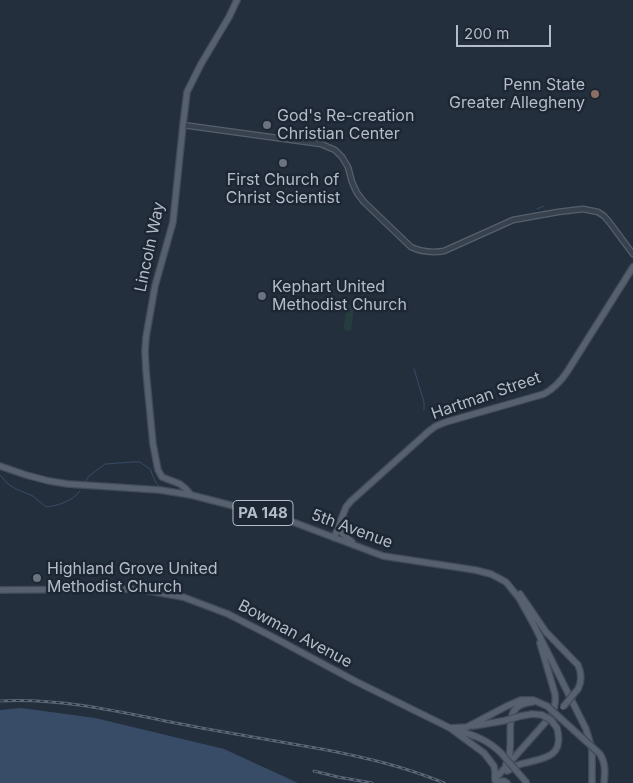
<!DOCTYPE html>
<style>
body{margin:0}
#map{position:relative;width:633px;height:783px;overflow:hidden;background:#242f3e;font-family:Inter,sans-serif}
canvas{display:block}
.scale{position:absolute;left:456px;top:25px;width:95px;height:22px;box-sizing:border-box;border:2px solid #b4bcc9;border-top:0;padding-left:6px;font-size:15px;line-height:18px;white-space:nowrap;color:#b4bcc9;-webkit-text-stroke:4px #1d2633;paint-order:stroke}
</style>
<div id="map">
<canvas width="633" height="783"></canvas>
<div class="scale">200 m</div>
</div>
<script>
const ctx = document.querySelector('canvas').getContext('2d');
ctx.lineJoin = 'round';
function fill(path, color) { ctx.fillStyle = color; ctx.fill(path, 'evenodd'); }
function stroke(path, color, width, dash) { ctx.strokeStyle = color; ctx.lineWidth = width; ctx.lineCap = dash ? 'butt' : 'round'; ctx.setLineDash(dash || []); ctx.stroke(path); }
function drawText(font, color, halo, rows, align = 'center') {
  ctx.font = font + ' Inter,sans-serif'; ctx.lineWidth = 5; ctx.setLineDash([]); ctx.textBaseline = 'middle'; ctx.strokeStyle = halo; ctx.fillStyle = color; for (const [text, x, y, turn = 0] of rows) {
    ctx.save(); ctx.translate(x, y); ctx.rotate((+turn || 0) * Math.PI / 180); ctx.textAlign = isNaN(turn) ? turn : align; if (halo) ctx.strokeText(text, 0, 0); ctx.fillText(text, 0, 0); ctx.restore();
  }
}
fill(new Path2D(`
 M347 305 354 306 351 331 343 330Z`), '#263c3f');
fill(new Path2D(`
 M21 708 95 718 224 749 298 783H0V710Z`), '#394c67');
stroke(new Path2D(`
 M537 209 544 206
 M414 369 424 402V410
 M0 475 8 484 16 489 33 496 46 507C57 506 73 501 80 491
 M85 482 89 476 105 464 133 462H140L150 469 156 483 159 486`), '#394c67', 1);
const minor = new Path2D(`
 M183 125 321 144 335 150 342 157 348 167 352 182 357 193 364 202 411 247C422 252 432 253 444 251L513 220 558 212 583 209 598 212 604 216 610 223 633 254`);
const major = new Path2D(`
 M0 466 26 475 49 481 68 484 160 490 191 495 285 519 383 556 475 570 491 574 506 582 519 598 534 625 586 729 592 749V783
 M191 495 186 489 180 484 162 477 158 470 153 444 146 371 145 351 146 337 155 286 173 222 183 125 187 92 201 64 229 17 237 0
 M341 524 342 533 352 542
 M334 538 346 507 351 501 429 431 436 426 446 422 544 394C553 389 561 381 567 372L633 267
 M0 590 138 589 183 597 228 614 271 636 355 681 450 728 484 753 494 766 495 772V780
 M520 594 546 632 578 665C582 674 582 681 578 689
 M521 716 532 714 542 715
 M473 726 503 721
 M450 728 467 727 507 706 521 700H533L547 706
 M456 730C474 735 488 740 501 753
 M506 764C509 759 510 754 510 748 512 729 503 704 533 702
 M507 771C512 769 516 765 521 764 542 758 565 759 557 728
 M495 779 551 716C555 709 556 703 555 694L540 643
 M497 782 504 781 507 783`);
stroke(minor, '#565f6c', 7);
stroke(major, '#414a57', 8);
stroke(minor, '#38414e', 4.5);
stroke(major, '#56606e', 5.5);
const rail = new Path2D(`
 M0 701C70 697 139 717 207 729 247 736 287 743 327 750 367 758 406 767 444 783
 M314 771 338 777 372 783`);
stroke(rail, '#5a6575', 3);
stroke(rail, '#1d2633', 1, [4]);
const majorBridge = new Path2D(`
 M547 706 600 754C606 764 605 772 604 783
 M563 707 578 689
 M542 715 551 720 557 728
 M503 721 521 716
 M501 753 527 783`);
stroke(majorBridge, '#414a57', 8, []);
stroke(majorBridge, '#56606e', 5.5);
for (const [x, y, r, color] of [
 [595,94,5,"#8d6e63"],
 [267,125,5,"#6b7280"],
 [283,163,5,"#6b7280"],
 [262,296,5,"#6b7280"],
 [37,578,5,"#6b7280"]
]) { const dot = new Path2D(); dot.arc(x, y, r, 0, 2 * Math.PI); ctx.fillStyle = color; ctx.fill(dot); stroke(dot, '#1d2633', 2); }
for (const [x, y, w] of [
 [263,513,60]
]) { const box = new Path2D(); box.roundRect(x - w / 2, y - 12.5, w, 25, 4); ctx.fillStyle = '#1d2633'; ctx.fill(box); stroke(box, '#b4bcc9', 1); }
drawText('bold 15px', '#b4bcc9', null, [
 ["PA 148",263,513]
]);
drawText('16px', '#b4bcc9', '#1d2633', [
 ["Penn State",585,85,"right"],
 ["Greater Allegheny",585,103,"right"],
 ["God's Re-creation",277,116],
 ["Christian Center",277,134],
 ["First Church of",283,180,"center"],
 ["Christ Scientist",283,198,"center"],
 ["Kephart United",272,287],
 ["Methodist Church",272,305],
 ["Highland Grove United",47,569],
 ["Methodist Church",47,587]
], 'left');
drawText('16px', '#b4bcc9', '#1d2633', [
 ["Lincoln Way",150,247,-78],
 ["Hartman Street",486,396,-19],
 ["5th Avenue",352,529,20],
 ["Bowman Avenue",295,634,28]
]);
</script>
